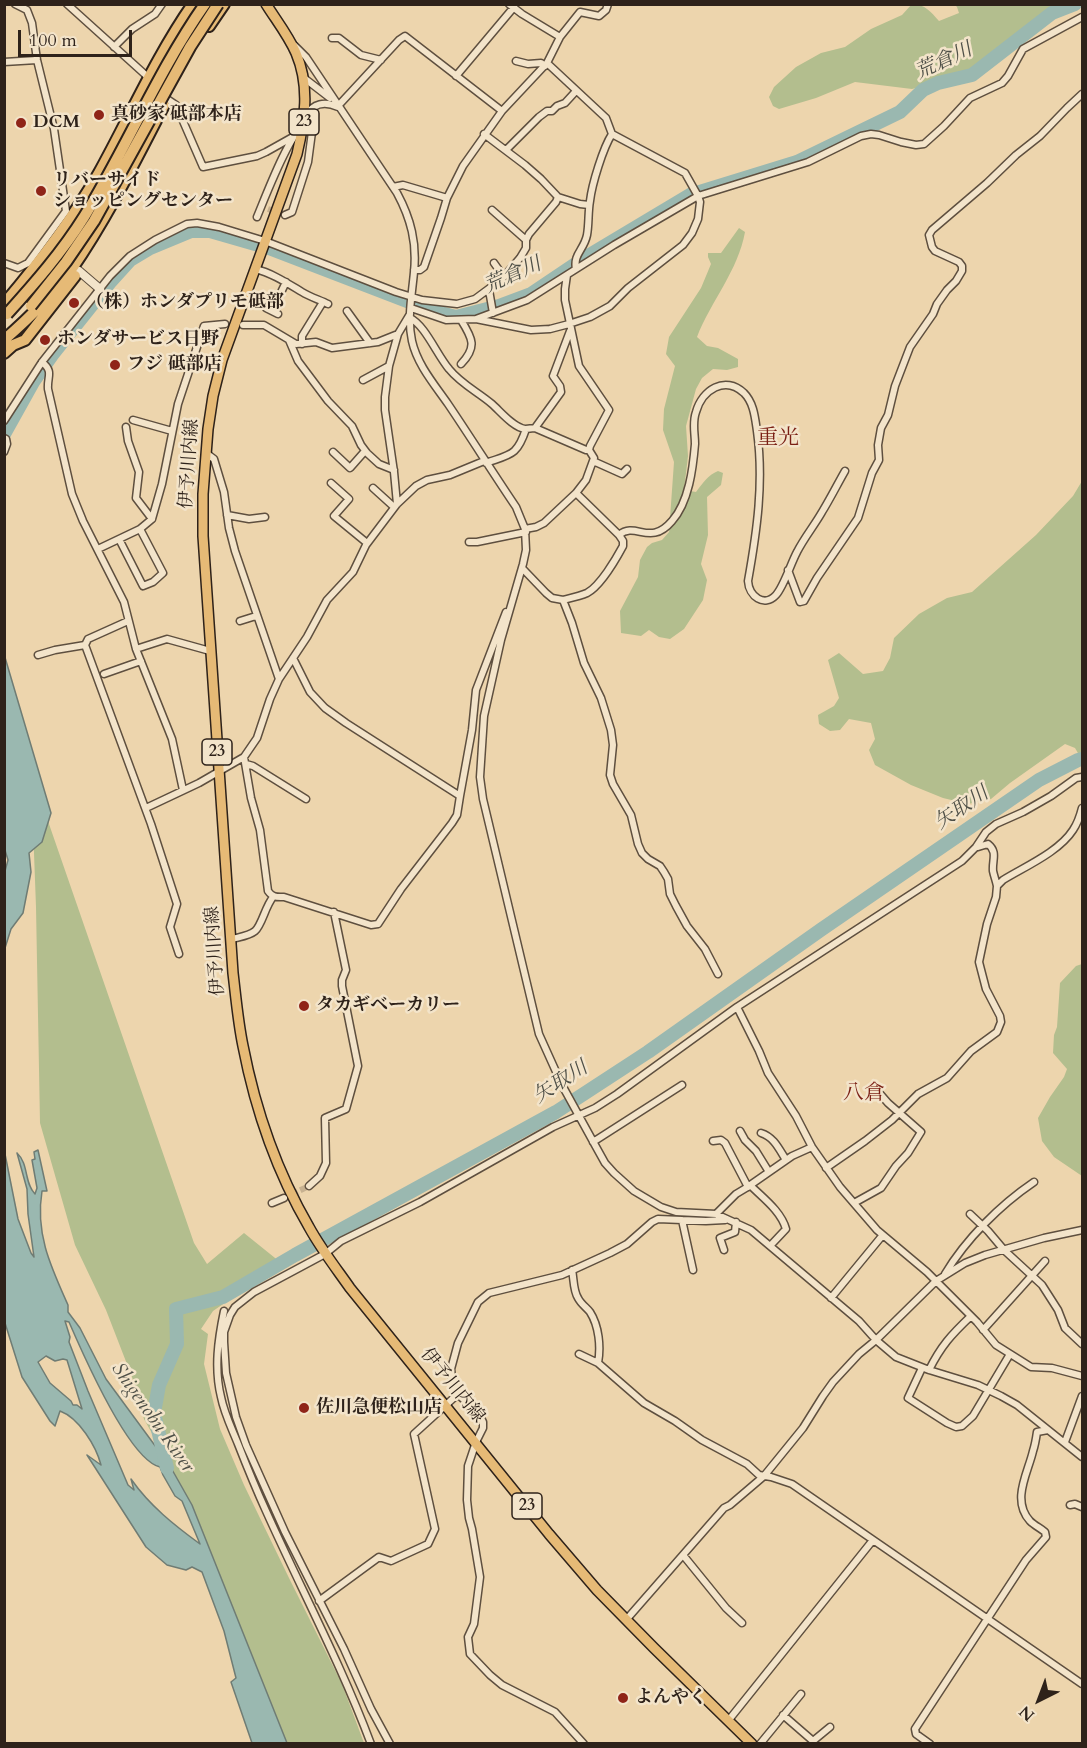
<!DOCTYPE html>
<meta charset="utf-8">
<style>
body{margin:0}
#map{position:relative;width:1087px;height:1748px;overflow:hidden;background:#edd5ad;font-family:Cardo,serif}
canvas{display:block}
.frame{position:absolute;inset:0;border:6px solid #2e221a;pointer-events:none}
.north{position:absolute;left:1009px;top:1670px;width:60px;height:60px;-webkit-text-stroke:4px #f3e4ca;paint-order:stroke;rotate:222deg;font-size:16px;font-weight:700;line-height:24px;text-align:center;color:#2e221a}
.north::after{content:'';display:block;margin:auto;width:21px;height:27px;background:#2e221a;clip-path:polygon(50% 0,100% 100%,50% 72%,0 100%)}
.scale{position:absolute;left:18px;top:30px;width:114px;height:27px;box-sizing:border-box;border:3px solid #2e221a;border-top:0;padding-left:8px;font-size:18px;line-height:21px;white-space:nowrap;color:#2e221a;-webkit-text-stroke:4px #f3e4ca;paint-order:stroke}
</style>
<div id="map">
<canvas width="1087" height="1748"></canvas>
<div class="frame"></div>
<div class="north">N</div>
<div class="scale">100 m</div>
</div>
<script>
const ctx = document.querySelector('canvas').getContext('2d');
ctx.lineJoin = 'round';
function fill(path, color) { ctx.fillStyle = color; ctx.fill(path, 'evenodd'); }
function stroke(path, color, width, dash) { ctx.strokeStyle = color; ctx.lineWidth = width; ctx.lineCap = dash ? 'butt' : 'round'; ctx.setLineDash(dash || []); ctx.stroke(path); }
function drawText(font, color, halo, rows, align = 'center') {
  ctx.font = font + ' Cardo,"Noto Serif JP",serif'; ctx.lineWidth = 5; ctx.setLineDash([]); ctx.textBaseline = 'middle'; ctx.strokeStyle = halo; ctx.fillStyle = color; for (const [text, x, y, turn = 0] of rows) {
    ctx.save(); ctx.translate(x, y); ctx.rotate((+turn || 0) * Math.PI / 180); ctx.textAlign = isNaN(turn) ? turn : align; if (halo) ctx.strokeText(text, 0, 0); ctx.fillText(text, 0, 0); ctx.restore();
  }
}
fill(new Path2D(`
 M912 4C925 4 931 12 939 21L959 13 957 7 955 5H1070L1063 14 1017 40 983 66 946 80 912 89 855 82 816 98 779 109 773 106 769 97 774 87 796 67 821 53 845 47 871 29 902 15Z
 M739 228 745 232C738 271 711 301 697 337L707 346 718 348 738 359V367L727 370 713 369 702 378 696 389 686 426 688 456 684 490 696 492C702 484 708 475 718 471L723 473 721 485 707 497 708 535 701 564 707 580 703 600 684 629 670 639 659 637 649 630 641 636 621 633 620 611 638 577 640 560 647 547 652 543 662 540 669 532 674 462 663 430 664 409 675 366 666 354 669 337 701 288 711 264 708 257V253H721Z
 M1082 481V760L1075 748 1065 744 1010 783 991 799 968 804 943 798 911 785 875 765 869 750 875 739 871 723 849 719 840 730 830 731 819 724 818 715 834 706 839 698 828 660 839 653 863 674 883 671 890 658 894 638 919 614 947 598 972 592 1036 535 1073 496Z
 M31 772 194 1243 207 1264 244 1233 285 1266 248 1287 213 1311 201 1329 208 1334 204 1364 220 1429 244 1485 289 1578 342 1684 364 1743H287L192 1505 144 1419 132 1377 106 1310 75 1245 40 1123 36 907Z
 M1082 964V1176L1054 1157 1042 1141 1038 1118 1050 1097 1064 1077 1067 1069 1053 1053 1054 1035 1057 1027 1060 983 1076 966Z`), '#b3be8e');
const water = new Path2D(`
 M4 654 51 813 42 842 29 853 31 872 23 913 11 929 5 948V871L8 860 4 847Z
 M38 1150 47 1191H42C35 1234 51 1267 68 1305V1312L80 1328 106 1379 170 1466 192 1505 287 1743H252L231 1682 236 1678 224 1631 202 1572 192 1567 186 1570 167 1565 146 1547 87 1455 101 1465C96 1446 79 1418 60 1411L55 1426 50 1421 22 1377 5 1323V1154L18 1219 31 1253 34 1257 28 1214 27 1189 17 1153C29 1164 24 1183 35 1194L37 1188 32 1160 35 1159 34 1152ZM65 1321 69 1322C82 1352 129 1460 160 1467L163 1475 175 1496 182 1501 200 1544C174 1525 150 1506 131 1479L134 1490 128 1485 88 1391 69 1342 70 1337ZM46 1356 55 1361 63 1359 67 1360 82 1409 77 1405H73L71 1401 50 1383 38 1362Z`);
fill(water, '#9ab8b0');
stroke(water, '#6f7c74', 1.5);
stroke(new Path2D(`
 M4 434 33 382 52 355 111 281 130 260 150 248 191 231H210L269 248 433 311 456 317 499 306 531 294 583 259 690 195 797 162 900 112 923 90 938 83 972 75 1052 13 1075 4
 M167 1468 154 1413 159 1385 177 1344 176 1309 223 1297 295 1255 556 1112 648 1052 822 929 1039 780 1078 760 1082 759`), '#9ab8b0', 14);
stroke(new Path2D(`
 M268 209 285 215
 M284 1198 309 1186`), '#c7b190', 6, [6, 3]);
const minor = new Path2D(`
 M67 4 149 78
 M509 4 522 14 560 37
 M332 38H339L361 55 381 60
 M295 46 306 57 397 193C411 219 417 243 414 272 412 295 407 318 412 341 417 364 434 384 448 404 471 438 493 473 516 507L525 529 526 550 523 564 501 640 484 716 480 777 483 799 539 1034 562 1085 595 1145 605 1163 614 1173 634 1191 661 1207 676 1212 716 1214 751 1230 859 1321 876 1340 896 1357 929 1370 978 1385 1001 1396 1017 1405 1082 1457
 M114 47 132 29 155 14 162 4
 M516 61 528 64 541 63 545 66
 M4 62 37 60
 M456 76 514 7
 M304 78 330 98
 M167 99 176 105 203 167 257 156 266 152 291 138
 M338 106 399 40 405 36 502 111
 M306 116C313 103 325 101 338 107
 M484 134 525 165 541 179 558 197 580 204 589 205
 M506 150 539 117 547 111H552L557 106 565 103 576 91
 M393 187 403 185 447 198
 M492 210 526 240
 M257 217C265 198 289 134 304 125L309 127 312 132 308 162 292 212 285 215
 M4 263 18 268 28 263 66 211 54 129 37 60 32 23 27 10 15 4
 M494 263 499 270 501 279
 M255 269C272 273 287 283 302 292 310 297 320 300 328 304
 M576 269C573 254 584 250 587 235 589 224 588 212 590 201 592 184 603 148 612 134
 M414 270H420L424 267 441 218 447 198 463 166 502 111 547 63 560 37 580 12 599 16 606 10 608 4
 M489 290 493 313
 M266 308 278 314
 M411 308 446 320 476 319 531 330 550 329 569 324 590 317 610 306 628 288 683 245 692 233 698 219 700 202 698 196 685 173 612 134 606 118 547 63
 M272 311 286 282
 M347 311 370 343
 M410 318C425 325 437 355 449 369 461 384 478 392 492 404 501 412 513 427 525 429 526 429 534 428 535 428L586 450H589
 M476 319 527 300 614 245 698 196 808 162 861 136 871 134 879 135 901 142 916 145 924 144 944 126 970 98 1002 83 1008 76 1023 49 1082 17
 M243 325H264L296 344 316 342 332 348 378 342 398 334
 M289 340 298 361 328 401 352 426 361 445 367 453 379 464 394 470
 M302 344V336L323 302
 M42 362C54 372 47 376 48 389L72 494 83 521 124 602 136 649 172 739 183 790
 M461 364C477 347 473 339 461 320
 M363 380 389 366
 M133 420 172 431
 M4 421 42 362 110 276 130 256 155 240 187 224 197 223 219 227 265 241 396 292 422 300 457 304 475 299 502 279 520 258 526 248V240L529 234 556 202 558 197
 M126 427 128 441 139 472 136 498 152 519
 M535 428 561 392 560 386 553 376 570 331
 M4 438 6 439 7 444 4 452
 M333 452 350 468 365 451
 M206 453 214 459 224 492 229 528 235 551 279 679
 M593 461 622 474 627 469
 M486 463C511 454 517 456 526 429
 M331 483 349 499 334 516 367 543
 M373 488 394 507
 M576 493 619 535C636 521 650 547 672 521 689 502 693 468 695 444 695 433 692 423 696 412 702 390 725 375 744 393 754 403 755 418 757 431 764 482 757 531 748 581 749 596 764 608 776 595 784 586 791 563 797 552 804 538 814 526 822 512 830 499 837 485 845 471
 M397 504 394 472 385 410V397L389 366 398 334 410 314
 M227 515 249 519 265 517
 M525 529 536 527 544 523 576 493 586 480 594 458 589 450 590 446 609 410 579 366 565 300V289L567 275
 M619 535 623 541V546C616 559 600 586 587 593 580 596 571 598 563 600L572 623 584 663 601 698 611 730 613 745 610 775 613 784 631 815 638 844 642 853 648 859 660 866 664 872 668 879 670 894 676 906 687 926 705 949 718 974
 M119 539 143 586 153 582 163 573 140 529
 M469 542H477L526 532
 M98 549 140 529 152 519 162 484 178 404 204 326 225 324
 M522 568 546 593 552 598 563 600
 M788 570 800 602 804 601 817 578 858 518 872 473 879 460 878 445 881 428 888 415 895 386 910 347 933 314 937 304 947 290 956 281 962 271V266L959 262 935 251 932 247 929 235 932 230 987 183 1016 155 1040 136 1067 108 1082 94
 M240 621 256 616
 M85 645 88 639 128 621
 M136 649 167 639 210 651
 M38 655 55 650 85 645 151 824 177 904 170 927 179 954
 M104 674 141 661
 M244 757 251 798 260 830 268 891C273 898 277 897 284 897L371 925 378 924 401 889 452 823 457 815 460 796 346 723 325 708 310 692 293 658
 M246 764 253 766 306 799
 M460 796 472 730 476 690 506 612
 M146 808 199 783 244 757 257 738 270 699 279 679 307 637 327 600 353 572 366 545 397 504 416 486 427 480 450 475 484 461
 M978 847 988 844C998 852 992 860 993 871 994 876 996 881 997 886
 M232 939C239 937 249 936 255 931 262 925 265 907 273 897
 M737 1007 759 1051 768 1073 796 1116 812 1147 840 1187 877 1230 927 1272 977 1322 996 1345 1031 1367 1052 1368 1082 1376
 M740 1131 745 1140 756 1151 769 1172
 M761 1133C774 1137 779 1149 786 1160
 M713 1141 721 1140 725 1143 748 1187
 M593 1142 682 1085
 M826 1168 865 1141 892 1120 918 1094 947 1078 971 1051 997 1032 1001 1022 1000 1016 986 989 979 962 987 924 996 897 997 886 1003 880C1024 867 1059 852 1073 830 1077 824 1080 816 1082 808
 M750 1185C763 1198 781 1211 786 1229L770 1246
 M309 1186 320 1176 326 1163 325 1118 346 1109 358 1066 342 986V980L346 970 334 912
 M272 1203 284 1198
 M854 1203 881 1188 896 1166 908 1153 921 1132 888 1103 874 1087
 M716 1214 736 1194 746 1188 792 1156 812 1147
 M970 1214 988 1231 1004 1250 1042 1285 1058 1310 1065 1328 1082 1344
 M682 1220 693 1270
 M724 1250 720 1238 735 1232 736 1222
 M572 1270C574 1279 573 1290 578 1298 581 1304 586 1307 590 1312 599 1326 601 1347 598 1363L644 1403 675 1421 702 1440 747 1464 759 1475 771 1477 792 1484 1082 1684
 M945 1274C966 1239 1000 1205 1034 1182
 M831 1298 882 1236
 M224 1311C218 1340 214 1368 221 1397 224 1413 232 1429 238 1444 247 1467 256 1489 266 1511 301 1589 341 1664 371 1744
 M983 1330 1045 1261
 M579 1354 598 1363
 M922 1368 908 1398 947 1423 956 1427 962 1426 973 1416 1010 1354
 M929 1370C941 1346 951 1335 971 1316
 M458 1394 480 1416 483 1422V1428L476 1442 468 1466 467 1500 469 1518 472 1529 480 1577 474 1624 468 1637 470 1654 490 1675 502 1685 555 1712 584 1744
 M1065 1442 1082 1396
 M1070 1505 1075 1504 1082 1507
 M683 1555 726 1608 742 1623
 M319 1601 379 1557 391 1561 428 1544 435 1529 414 1434 458 1394 453 1385 451 1369 458 1343 478 1302 489 1293 562 1275 610 1253 627 1244 652 1222 658 1219 706 1221 725 1220
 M626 1620 724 1508 730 1505 764 1476 803 1428 823 1396 833 1382 859 1354 876 1340 936 1281 965 1263 985 1255 1044 1238 1082 1230
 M783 1715 813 1741 830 1727
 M728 1721C776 1661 825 1600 873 1540
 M390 1744 371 1709 344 1649 285 1532 246 1445 236 1417 226 1373 224 1342V1332L230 1315 235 1307 254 1292 325 1254 341 1241 420 1202 553 1127 595 1108 617 1094 737 1007 962 861 976 847 986 832 996 824 1023 812 1051 796 1076 778 1082 777
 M760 1744 801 1694
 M930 1744 916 1734 915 1729 1026 1560 1046 1537 1045 1532C1040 1528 1034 1525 1030 1521 1011 1500 1028 1473 1033 1451 1035 1445 1036 1439 1037 1432L1048 1430`);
const tertiary = new Path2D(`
 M79 271 100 289`);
const primary = new Path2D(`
 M266 4C276 20 288 35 296 53 310 86 305 120 297 154L222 360 213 396 208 429 203 494V536L233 973C236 998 238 1022 243 1046 255 1108 277 1172 309 1227 321 1249 336 1268 350 1288L549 1534 597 1590 654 1648 752 1744`);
const trunk = new Path2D(`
 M209 26 224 4
 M4 304C39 263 72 220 99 173 130 117 156 57 193 4
 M4 340C28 319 52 296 71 270 107 218 135 161 164 105
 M4 353 13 345 25 340 75 276`);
stroke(minor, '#5e4f3f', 9);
stroke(tertiary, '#5e4f3f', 10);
stroke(primary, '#2e221a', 12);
stroke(trunk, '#2e221a', 14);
stroke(minor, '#f3e4ca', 6);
stroke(tertiary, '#f3e4ca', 8);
stroke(primary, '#e6ba76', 9);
stroke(trunk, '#e6ba76', 10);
const trunkBridge = new Path2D(`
 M31 306 66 262 94 221 190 47 218 4
 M7 314C35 283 62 252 84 217 127 147 158 71 205 4`);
stroke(trunkBridge, '#2e221a', 14, []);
stroke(trunkBridge, '#e6ba76', 10);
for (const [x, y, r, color] of [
 [99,115,6,"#8f2418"],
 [21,123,6,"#8f2418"],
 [41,191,6,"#8f2418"],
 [74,303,6,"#8f2418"],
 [45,340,6,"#8f2418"],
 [115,365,6,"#8f2418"],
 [304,1006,6,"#8f2418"],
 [304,1408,6,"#8f2418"],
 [623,1698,6,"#8f2418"]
]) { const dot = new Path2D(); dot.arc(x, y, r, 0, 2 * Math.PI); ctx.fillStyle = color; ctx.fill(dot); stroke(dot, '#f3e4ca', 2); }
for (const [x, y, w] of [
 [304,122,30],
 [217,752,30],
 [527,1506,30]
]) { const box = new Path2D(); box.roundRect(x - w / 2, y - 13, w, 26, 4.5); ctx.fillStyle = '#f3e4ca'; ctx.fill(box); stroke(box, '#2e221a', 1.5); }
drawText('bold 16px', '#2e221a', null, [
 ["23",304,122],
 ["23",217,752],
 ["23",527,1506]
]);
drawText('bold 18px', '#2e221a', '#f3e4ca', [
 ["真砂家 砥部本店",111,115],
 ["DCM",33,123],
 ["リバーサイド",53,181],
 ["ショッピングセンター",53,202],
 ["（株）ホンダプリモ砥部",86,303],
 ["ホンダサービス日野",57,340],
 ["フジ 砥部店",127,365],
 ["タカギベーカリー",316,1006],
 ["佐川急便松山店",316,1408],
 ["よんやく",635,1698]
], 'left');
drawText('18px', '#2e221a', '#f3e4ca', [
 ["伊予川内線",190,464,-86],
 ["伊予川内線",216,951,-94],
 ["伊予川内線",452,1386,51]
]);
drawText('italic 20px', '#4e4f47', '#f3e4ca', [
 ["荒倉川",944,62,-25],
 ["荒倉川",513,276,-24],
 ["矢取川",962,809,-34],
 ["矢取川",561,1083,-33],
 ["Shigenobu River",152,1418,55]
]);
drawText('21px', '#7a1f14', '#f3e4ca', [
 ["重光",778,439],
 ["八倉",864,1094]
]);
</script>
